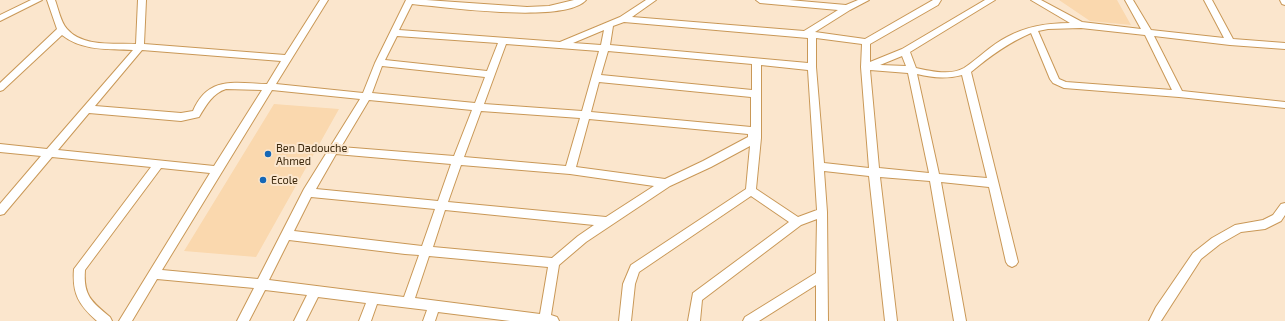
<!DOCTYPE html>
<style>
body{margin:0}
canvas{display:block;background:#fbe6cd}
</style>
<canvas width="1285" height="321"></canvas>
<script>
const ctx = document.querySelector('canvas').getContext('2d');
ctx.lineJoin = 'round';
function fill(path, color) { ctx.fillStyle = color; ctx.fill(path, 'evenodd'); }
function stroke(path, color, width, dash) { ctx.strokeStyle = color; ctx.lineWidth = width; ctx.lineCap = dash ? 'butt' : 'round'; ctx.setLineDash(dash || []); ctx.stroke(path); }
function drawText(font, color, halo, rows, align = 'center') {
  ctx.font = font + ' "Exo 2",sans-serif'; ctx.lineWidth = 4; ctx.setLineDash([]); ctx.textBaseline = 'middle'; ctx.strokeStyle = halo; ctx.fillStyle = color; for (const [text, x, y, turn = 0] of rows) {
    ctx.save(); ctx.translate(x, y); ctx.rotate((+turn || 0) * Math.PI / 180); ctx.textAlign = isNaN(turn) ? turn : align; if (halo) ctx.strokeText(text, 0, 0); ctx.fillText(text, 0, 0); ctx.restore();
  }
}
fill(new Path2D(`
 M1059 0H1117L1131 25 1090 21Z
 M274 104 339 109 256 257 184 251Z`), '#fad8ae');
const street = new Path2D(`
 M31 0H42L0 21V15Z
 M47 0H55C58 8 61 23 67 29 82 47 114 43 136 44L138 0H146L144 44 285 55 320 0H328L276 84 363 93 375 63 406 0H426L527 7 549 6 574 0H586C565 24 445 7 412 4L399 30 560 42 620 17 646 0H656L632 17 804 31 838 10 760 3 756 0H789L846 5 858 0H869L850 10 815 32 865 39 933 0H941L938 5 870 44V62L902 49 985 0H995L910 52 916 68C930 71 950 76 964 68 979 58 991 45 1007 37 1027 26 1047 23 1070 23L1031 0H1041L1082 22 1141 29 1125 0H1133L1151 30 1224 38 1204 0H1212L1233 39 1285 43V49L1230 45 1154 36 1182 91 1285 102V108L1179 97 1064 88 1053 83 1050 79 1031 33C1008 43 990 56 971 72L1018 262 1016 265 1012 267 1008 265 1006 262 989 187 941 182 966 321H954L930 181 880 177 897 321H885L869 176 824 171 827 212 828 321H816V285L759 321H743L745 317 816 273 817 219 801 225 702 300 700 321H688L693 293 789 222 751 196 639 272 635 284 631 321H619L623 284 631 265 746 189 750 146 711 167 670 186 586 242 559 265 551 315 557 317 559 321H510L438 312 435 321H423L427 310 377 304 371 321H359L366 303 318 297 306 321H294L307 295 265 290 249 321H237L254 288 157 279 132 321H119L210 173 161 168 85 270C83 296 92 302 110 317L112 321H97C79 305 72 294 74 269L151 167 52 157 4 214 0 215V204L41 156 0 152V144L47 149 133 50C109 49 82 51 62 35L3 90 0 91V83L57 29ZM624 22 808 38V63L610 45 613 26ZM1081 28 1145 35 1172 90 1066 82 1059 79 1038 31 1048 29ZM604 30 601 45 573 43ZM397 36 498 43 487 71 385 60ZM816 38 862 44 861 67 869 168 824 163 816 67ZM506 44 599 51 582 111 484 104ZM142 50 281 61 267 84C234 83 208 76 193 111L181 113 95 106ZM608 51 752 64V90L601 75ZM902 56 906 66 880 65ZM761 65 808 70 817 210 798 217 756 189 761 138ZM382 66 485 77 475 103 372 93ZM870 70 908 73 929 173 879 168ZM917 74C934 78 946 79 962 75L987 178 939 174ZM599 82 751 97V127L591 112ZM226 89 262 90 214 166 58 150 89 113 181 121 199 117C206 105 213 93 226 89ZM272 90 360 99 304 189 258 279 162 270ZM369 100 472 110 454 156 341 147ZM481 111 580 118 566 166 464 157ZM589 119 748 134V137L703 161 665 179 576 167ZM336 154 451 164 438 201 316 189ZM461 165 570 174 654 186 606 217 448 202ZM311 197 435 209 422 246 294 231ZM445 210 594 225 578 236 552 258 433 247ZM289 240 405 254 419 255 404 297 269 280ZM429 256 548 267 540 314 415 298Z
 M1280 0H1285V5L1282 4Z
 M1285 203V215L1281 221 1265 229 1241 232 1220 244 1201 259 1161 321H1149L1156 307 1193 253 1212 238 1235 225 1263 220 1273 215 1281 204Z`);
stroke(street, '#c99857', 2);
fill(street, '#fff');
for (const [x, y, r, color] of [
 [268,154,4,"#1567b6"],
 [263,180,4,"#1567b6"]
]) { const dot = new Path2D(); dot.arc(x, y, r, 0, 2 * Math.PI); ctx.fillStyle = color; ctx.fill(dot); stroke(dot, '#fbe6cd', 1.5); }
drawText('11px', '#3c280c', '#fbe6cd', [
 ["Ben Dadouche",276,148],
 ["Ahmed",276,161],
 ["Ecole",271,180]
], 'left');
</script>
